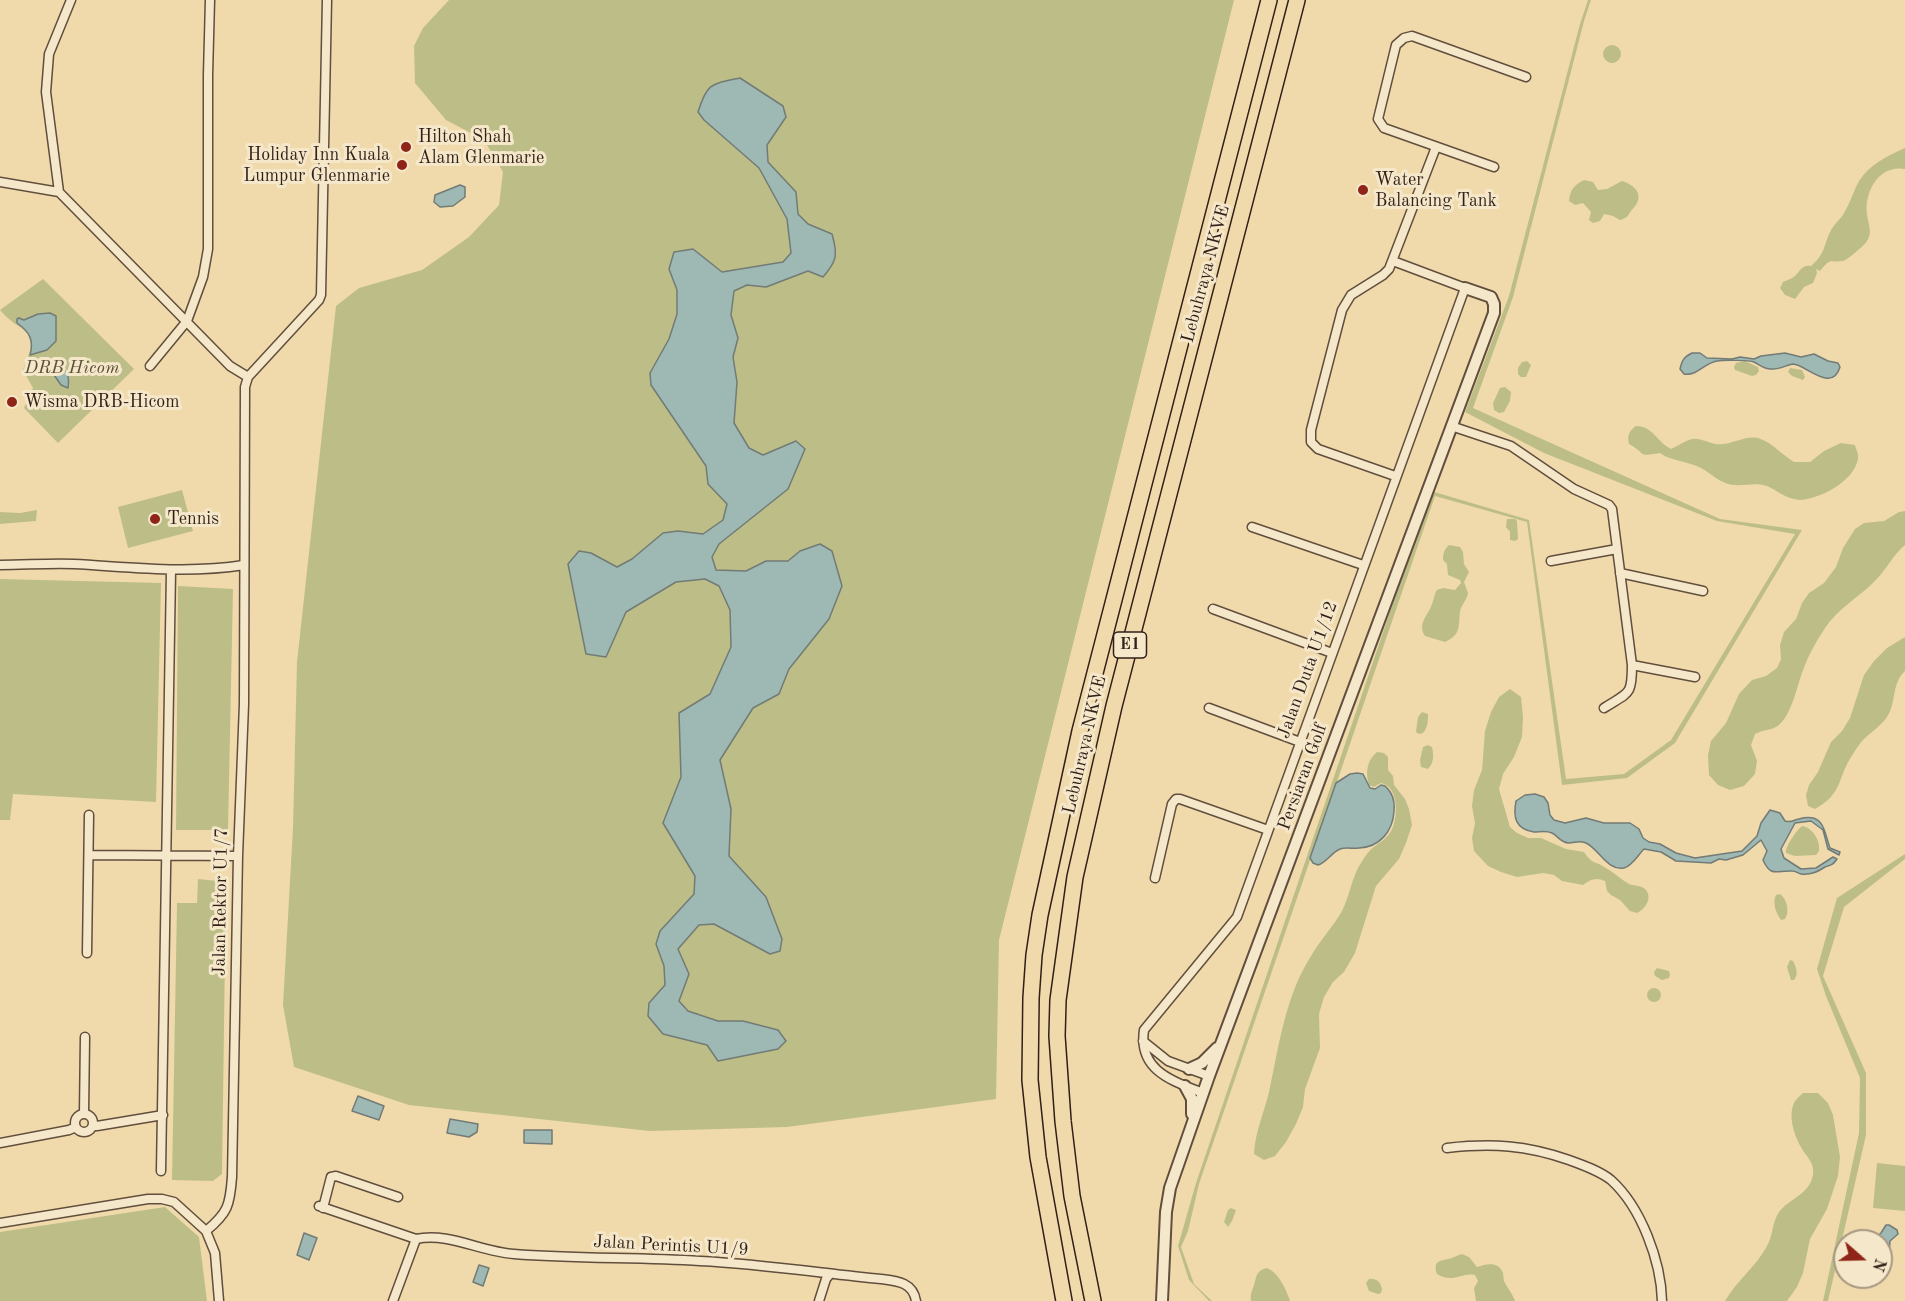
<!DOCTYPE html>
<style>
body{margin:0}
#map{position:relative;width:1905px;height:1301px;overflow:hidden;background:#f0daac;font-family:"Old Standard TT",serif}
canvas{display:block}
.north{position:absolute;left:1833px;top:1229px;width:60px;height:60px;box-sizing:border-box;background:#f5e7c9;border:2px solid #a79782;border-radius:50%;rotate:110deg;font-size:16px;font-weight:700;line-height:24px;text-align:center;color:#311f18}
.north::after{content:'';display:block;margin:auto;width:21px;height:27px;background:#8f2418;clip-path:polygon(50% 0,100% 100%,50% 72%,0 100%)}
</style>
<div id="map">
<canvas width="1905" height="1301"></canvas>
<div class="north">N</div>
</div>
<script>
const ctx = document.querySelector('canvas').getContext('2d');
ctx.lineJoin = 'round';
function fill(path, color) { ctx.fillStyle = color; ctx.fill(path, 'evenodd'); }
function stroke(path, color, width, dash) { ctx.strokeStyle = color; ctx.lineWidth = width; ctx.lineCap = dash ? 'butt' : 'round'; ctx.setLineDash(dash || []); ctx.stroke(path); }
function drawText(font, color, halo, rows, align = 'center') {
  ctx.font = font + ' "Old Standard TT",serif'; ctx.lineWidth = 6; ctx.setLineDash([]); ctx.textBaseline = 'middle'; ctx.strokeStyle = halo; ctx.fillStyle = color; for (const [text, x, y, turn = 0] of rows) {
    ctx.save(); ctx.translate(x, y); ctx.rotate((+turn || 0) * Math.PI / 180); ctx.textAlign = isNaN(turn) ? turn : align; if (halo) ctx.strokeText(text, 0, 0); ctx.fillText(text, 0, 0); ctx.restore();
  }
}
fill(new Path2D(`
 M449 0H1234L999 940 996 1099 787 1127 650 1131 409 1105 294 1067 283 1005 293 828 297 662 336 306 359 288 422 270 469 237 499 205 503 172 484 140 446 120 415 83 414 46 423 28Z
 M1588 0H1591L1584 21 1513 297 1473 408 1720 519 1802 530 1675 743 1627 778 1562 785 1527 522 1435 496 1199 1184 1188 1231 1181 1247 1194 1284 1212 1301H1209L1189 1280 1178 1246 1196 1183 1431 491 1529 520 1566 779 1624 774 1671 740 1795 534 1717 521 1544 453 1465 412 1509 296 1580 24Z
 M1603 54a9 9 0 1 1 18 0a9 9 0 1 1-18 0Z
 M1905 148V169C1879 164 1864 192 1867 214 1868 224 1873 233 1867 241 1865 245 1846 261 1843 261 1828 263 1832 257 1820 271L1816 269 1817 273 1813 283 1804 287 1795 299 1785 295 1780 288 1783 282C1787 280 1792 279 1796 275 1801 270 1802 265 1811 266 1826 253 1823 246 1831 230 1835 223 1842 218 1845 211 1851 201 1854 190 1859 181 1870 164 1887 156 1905 148Z
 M1584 180 1593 182 1598 190 1607 189 1622 181C1631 184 1643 191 1637 203 1636 206 1633 208 1631 211 1627 217 1627 218 1620 220L1613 216 1604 214 1600 221 1593 223 1589 220 1591 212 1583 203 1575 205 1569 201C1570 190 1574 185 1584 180Z
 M43 279 134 369 58 443 24 408 33 388 23 370C43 325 24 338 0 310Z
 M1527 361 1531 365 1526 377H1521L1518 374V368L1522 362Z
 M1745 361 1758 367 1759 371 1756 375 1752 376 1735 370 1734 367 1736 363Z
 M1790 368 1802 370 1805 377 1803 380 1792 376 1788 372Z
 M1505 387 1511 392 1510 401 1504 412 1499 413 1494 410 1493 403 1500 388Z
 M1636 426C1653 426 1657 442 1671 449 1678 446 1686 440 1693 439 1701 438 1708 443 1716 444 1731 446 1743 435 1758 438 1772 442 1782 455 1794 462H1810L1824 451 1841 443 1855 445C1856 450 1859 454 1858 459 1854 481 1822 498 1801 500 1788 500 1778 491 1767 486 1756 482 1746 486 1735 485 1719 484 1712 473 1699 467 1686 461 1671 461 1660 453 1635 457 1648 454 1629 444 1627 435 1629 431 1636 426Z
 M182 490 193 531 128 548 118 507Z
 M37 510 36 521 0 524V512L20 513Z
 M1905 511V545C1892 556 1885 572 1872 584 1857 598 1837 610 1825 628 1818 639 1810 652 1805 665 1798 681 1793 712 1780 724 1773 731 1764 729 1755 734L1751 745 1757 761 1755 774 1744 786 1730 790 1718 785 1709 775 1708 755 1711 741 1726 723 1739 694 1752 680 1766 676 1777 668 1781 659 1780 645 1784 632 1796 619 1802 603 1809 593 1824 583 1836 567 1843 548 1855 529 1864 523 1884 521 1899 512Z
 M1507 519H1515L1517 521 1518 539 1515 541 1510 540V532L1506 527Z
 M1449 545 1460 547 1463 552 1464 564 1469 572 1464 582 1468 593C1467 600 1461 605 1460 612 1458 626 1462 634 1445 642L1425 636C1417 623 1428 616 1432 604 1434 599 1434 595 1437 590L1443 588 1455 590 1461 583 1460 580 1448 575 1447 564 1443 560C1443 553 1444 550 1449 545Z
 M0 579 161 583 156 802 13 794 10 820H0Z
 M178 586 233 589 228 830H176Z
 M1905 637V671C1891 684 1897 702 1887 717 1881 726 1872 731 1864 739 1860 743 1856 749 1853 754 1837 777 1844 793 1815 809L1808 806 1806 795 1809 785 1818 772 1831 742 1842 731 1850 718 1864 675 1874 661 1887 648Z
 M1510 689 1521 697 1523 717 1522 737 1514 757 1503 774 1499 789 1510 827 1517 833 1528 838H1541L1566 849 1584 852C1594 866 1594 860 1606 868 1615 873 1620 879 1629 884 1634 886 1642 885 1646 890 1653 899 1644 910 1637 913L1630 911 1620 900 1611 895 1607 891 1605 881C1596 877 1591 879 1583 885L1562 881 1554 875 1543 873 1517 877 1501 872 1488 866 1474 851 1472 838 1475 823 1472 806 1474 790 1482 770 1485 731 1491 712 1499 697Z
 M1422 712 1428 714C1428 721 1428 727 1423 733L1419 734 1416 732 1418 717Z
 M1428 745 1432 747C1434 755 1434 763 1428 769L1421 767 1420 760 1423 747Z
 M1377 752 1384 753 1388 757V770L1393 776 1394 785 1405 799 1409 809 1412 825 1406 843 1399 859 1376 886 1355 953 1344 972 1333 982 1324 997 1319 1014 1320 1048 1305 1089 1303 1107 1296 1124 1286 1142 1275 1156 1264 1160 1254 1154C1255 1132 1264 1113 1269 1092 1279 1046 1285 997 1311 956 1320 940 1333 927 1342 911 1349 897 1351 882 1358 868 1363 860 1367 852 1375 846 1383 840 1389 837 1393 827 1398 813 1398 787 1381 783L1374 787 1369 785C1365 773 1367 760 1377 752Z
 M1802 826C1812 827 1821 841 1819 851L1816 855 1795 856 1786 853C1785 846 1797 830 1802 826Z
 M1905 854V859L1844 907 1823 976 1866 1073V1135L1828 1301H1823L1859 1133 1860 1078 1826 996 1817 969 1837 898Z
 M198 879 226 882 222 1174 213 1181 172 1180 177 903H197Z
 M1780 894C1787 899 1790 912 1785 919L1781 920C1776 913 1772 903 1776 895Z
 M1790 960 1793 961C1796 967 1799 974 1794 980H1791L1787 967Z
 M1657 968 1669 971 1670 975 1669 978 1662 980 1655 976 1654 972Z
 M1647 995a7 7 0 1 1 14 0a7 7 0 1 1-14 0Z
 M1803 1093H1818L1828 1103 1833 1115 1840 1157 1838 1176 1827 1209 1810 1239 1803 1273 1797 1287 1787 1301H1725C1737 1280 1756 1267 1767 1246 1773 1236 1772 1222 1779 1212 1790 1198 1809 1195 1813 1175 1815 1162 1806 1157 1801 1147 1794 1135 1788 1116 1794 1103 1796 1099 1801 1095 1803 1093Z
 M1877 1163 1905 1166V1211L1873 1208Z
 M165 1207 199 1237 207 1301H0V1232Z
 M1231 1208 1236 1210 1232 1221 1228 1227 1224 1222 1228 1210Z
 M1462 1254 1469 1257 1477 1267C1487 1264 1498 1261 1503 1273 1504 1278 1503 1279 1505 1283 1509 1290 1512 1293 1515 1301H1476L1474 1288 1478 1281 1475 1275C1461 1272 1454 1284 1437 1274 1432 1259 1442 1261 1452 1258 1455 1257 1458 1255 1462 1254Z
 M1267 1268C1279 1273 1286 1289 1290 1301H1251C1250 1294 1252 1291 1254 1285 1257 1275 1256 1271 1267 1268Z
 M1369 1279C1376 1278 1381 1282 1382 1289L1381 1293 1378 1294 1369 1291 1366 1283Z`), '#bdbe87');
const water = new Path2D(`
 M740 78 783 106 786 117 767 145 768 162 796 192 798 214 808 224 832 234C838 255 837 261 823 277L808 271 766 287 747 285 734 291 731 315 738 338 733 357 737 382 734 423 749 448 763 455 796 441 805 449 788 489 719 544 712 557 716 570 746 571 766 561H788L800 551 820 544 832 551 842 586 829 619 789 669 779 694 753 708 720 760 731 809 729 856 766 897 782 939 780 951 770 954 714 924 699 925 678 949 689 974 679 1001 688 1011 718 1021H743L778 1030 786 1041 778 1049 718 1061 707 1045 663 1034 648 1016 649 1003 665 985 664 966 656 944 660 931 694 894 695 876 663 823 681 777 679 713 710 694 731 647 730 610 719 586 705 579 676 582 626 612 606 657 586 654 568 564 579 551 591 553 617 567 632 559 663 533 678 531 703 534 723 520 727 504 708 484 706 466 651 385 650 373 669 339 677 314V290L669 269 674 252 693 249 722 272 783 262 791 253 787 219 759 168 704 120 698 112C707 83 711 84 740 78Z
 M460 185 465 187V197L453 206 440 207 434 202 435 195Z
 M50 313 56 316V341L47 350 30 355C34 341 30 332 17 323V319L19 318 24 320 38 314Z
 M1692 353H1700L1707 358 1732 359 1740 357 1754 359 1761 356 1785 353 1801 357 1814 354 1828 361 1838 363 1840 367C1832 394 1805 364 1793 364 1786 365 1779 370 1771 369 1764 369 1760 365 1754 362 1749 360 1723 360 1717 361 1704 363 1698 376 1684 374L1680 369C1682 360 1684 357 1692 353Z
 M53 366C67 366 70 376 68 388L61 385 50 369Z
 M1357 773 1363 774 1370 788 1375 789 1381 785 1385 786C1392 792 1395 801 1394 811 1393 831 1380 847 1359 848 1353 849 1346 847 1340 849 1331 853 1327 862 1318 865L1313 863 1310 858 1336 783 1350 774Z
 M1535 794 1544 797 1548 803 1550 815 1554 820 1565 823 1586 818 1604 823H1630L1639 829 1643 838 1649 842 1660 844 1676 853 1695 858 1742 851 1757 836 1761 823 1770 810 1780 813 1785 821C1792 823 1793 820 1799 819 1825 812 1824 832 1830 848L1840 852 1839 855 1828 849 1823 830 1811 821 1795 823 1781 849 1784 858 1801 869 1816 868 1833 857 1837 859C1833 865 1831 865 1825 867 1817 872 1811 875 1801 874 1797 873 1796 871 1792 871 1777 870 1771 878 1763 860L1767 851 1761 840 1743 855 1726 860 1719 859 1711 863 1676 861 1661 852 1644 849C1638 855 1632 866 1624 868 1607 871 1599 849 1586 843 1579 840 1575 843 1568 843 1560 842 1558 836 1552 833 1546 830 1540 832 1534 832 1515 829 1513 817 1516 801L1525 795Z
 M358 1096 384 1106 379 1120 352 1111Z
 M450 1119 478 1124 477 1132 469 1137 447 1133Z
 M524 1130H552V1144L524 1143Z
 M1886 1225H1889L1897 1230 1898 1234 1890 1241 1889 1253 1881 1261V1241H1872L1881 1233Z
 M304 1233 317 1238 309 1260 297 1255Z
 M479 1265 489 1268 483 1286 473 1282Z`);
fill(water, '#9eb8b4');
stroke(water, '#727b76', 1.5);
const minor = new Path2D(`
 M1494 167 1384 128 1378 119 1396 45 1404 38 1412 36 1526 77
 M0 182 59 192 230 366 248 377
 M59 192 46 92 49 54 71 0
 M150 366 187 321 203 277 208 249V75L210 0
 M1451 426 1511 446 1574 489 1609 505 1612 509 1632 665C1632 696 1629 692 1604 708
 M1395 476 1318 449 1311 442V430L1342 310 1351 295 1383 275 1389 269 1436 147
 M1252 527 1363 565
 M1551 561 1617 549
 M0 565C25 565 49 563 74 564 131 567 187 574 244 565
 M1620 573 1703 591
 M1213 609 1332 653
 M1632 665 1695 677
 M1209 708 1300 742
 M89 855 238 856
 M1155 878 1172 804 1176 799H1180L1268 830
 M87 953 89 815
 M1143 1041 1168 1061 1209 1076
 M1203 1093C1173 1081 1138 1071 1144 1030L1237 917 1465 288 1393 261
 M75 1123a9 9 0 1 1 18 0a9 9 0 1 1-18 0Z
 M84 1114 85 1037
 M93 1125 97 1126 163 1115
 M0 1143 69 1130 76 1127
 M1447 1148C1492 1143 1526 1145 1569 1160 1583 1165 1600 1171 1611 1180 1641 1207 1661 1261 1662 1301
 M161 1171 171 571
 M319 1206 416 1239C449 1232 481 1252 514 1254 576 1259 638 1257 700 1261 760 1264 821 1273 881 1279 897 1281 913 1282 916 1301
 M323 1208 331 1177 336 1176 398 1197
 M0 1223 148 1199H162L174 1202 206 1231 215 1253 219 1301
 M206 1231C228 1213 230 1205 232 1177L238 856 244 704 245 387 248 377 319 300 321 295 327 0
 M393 1301 416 1239
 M819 1301 826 1279 830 1274`);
const tertiary = new Path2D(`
 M1189 1069 1202 1063 1217 1048
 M1185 1086 1192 1099V1114
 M1162 1301 1166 1212 1170 1188 1209 1076 1494 313V304L1491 297 1465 288`);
const motorway = new Path2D(`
 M1064 1301 1038 1157 1030 1080 1031 998 1034 955 1040 915 1080 731 1269 0
 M1093 1301 1072 1196 1063 1121 1057 1036 1058 1000 1075 877 1114 706 1297 0`);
stroke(minor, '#614e3d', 11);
stroke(tertiary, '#614e3d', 14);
stroke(motorway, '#311f18', 18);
stroke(minor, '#f5e7c9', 8);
stroke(tertiary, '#f5e7c9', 10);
stroke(motorway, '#f0daac', 15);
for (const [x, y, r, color] of [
 [406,147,6,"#8f2418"],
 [402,165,6,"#8f2418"],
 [1363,190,6,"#8f2418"],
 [12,402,6,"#8f2418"],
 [155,519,6,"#8f2418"]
]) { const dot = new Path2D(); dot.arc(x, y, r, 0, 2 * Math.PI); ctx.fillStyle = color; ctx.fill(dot); stroke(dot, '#f5e7c9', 2); }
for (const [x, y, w] of [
 [1130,645,33]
]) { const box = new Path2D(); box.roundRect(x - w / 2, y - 13, w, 26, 4.5); ctx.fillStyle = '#f5e7c9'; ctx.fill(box); stroke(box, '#311f18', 1.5); }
drawText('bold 16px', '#311f18', null, [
 ["E1",1130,645]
]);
drawText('18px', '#311f18', '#f5e7c9', [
 ["Hilton Shah",418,137],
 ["Alam Glenmarie",418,158],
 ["Holiday Inn Kuala",390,155,"right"],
 ["Lumpur Glenmarie",390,176,"right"],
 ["Water",1375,180],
 ["Balancing Tank",1375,201],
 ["Wisma DRB-Hicom",24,402],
 ["Tennis",167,519]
], 'left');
drawText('18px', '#311f18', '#f5e7c9', [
 ["Lebuhraya NKVE",1206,274,-75],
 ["Jalan Duta U1/12",1308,670,-70],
 ["Lebuhraya NKVE",1085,745,-77],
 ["Persiaran Golf",1303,777,-70],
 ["Jalan Rektor U1/7",221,902,-89],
 ["Jalan Perintis U1/9",671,1246,3]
]);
drawText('italic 18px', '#5b4f39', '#f5e7c9', [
 ["DRB Hicom",72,368]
]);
</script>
